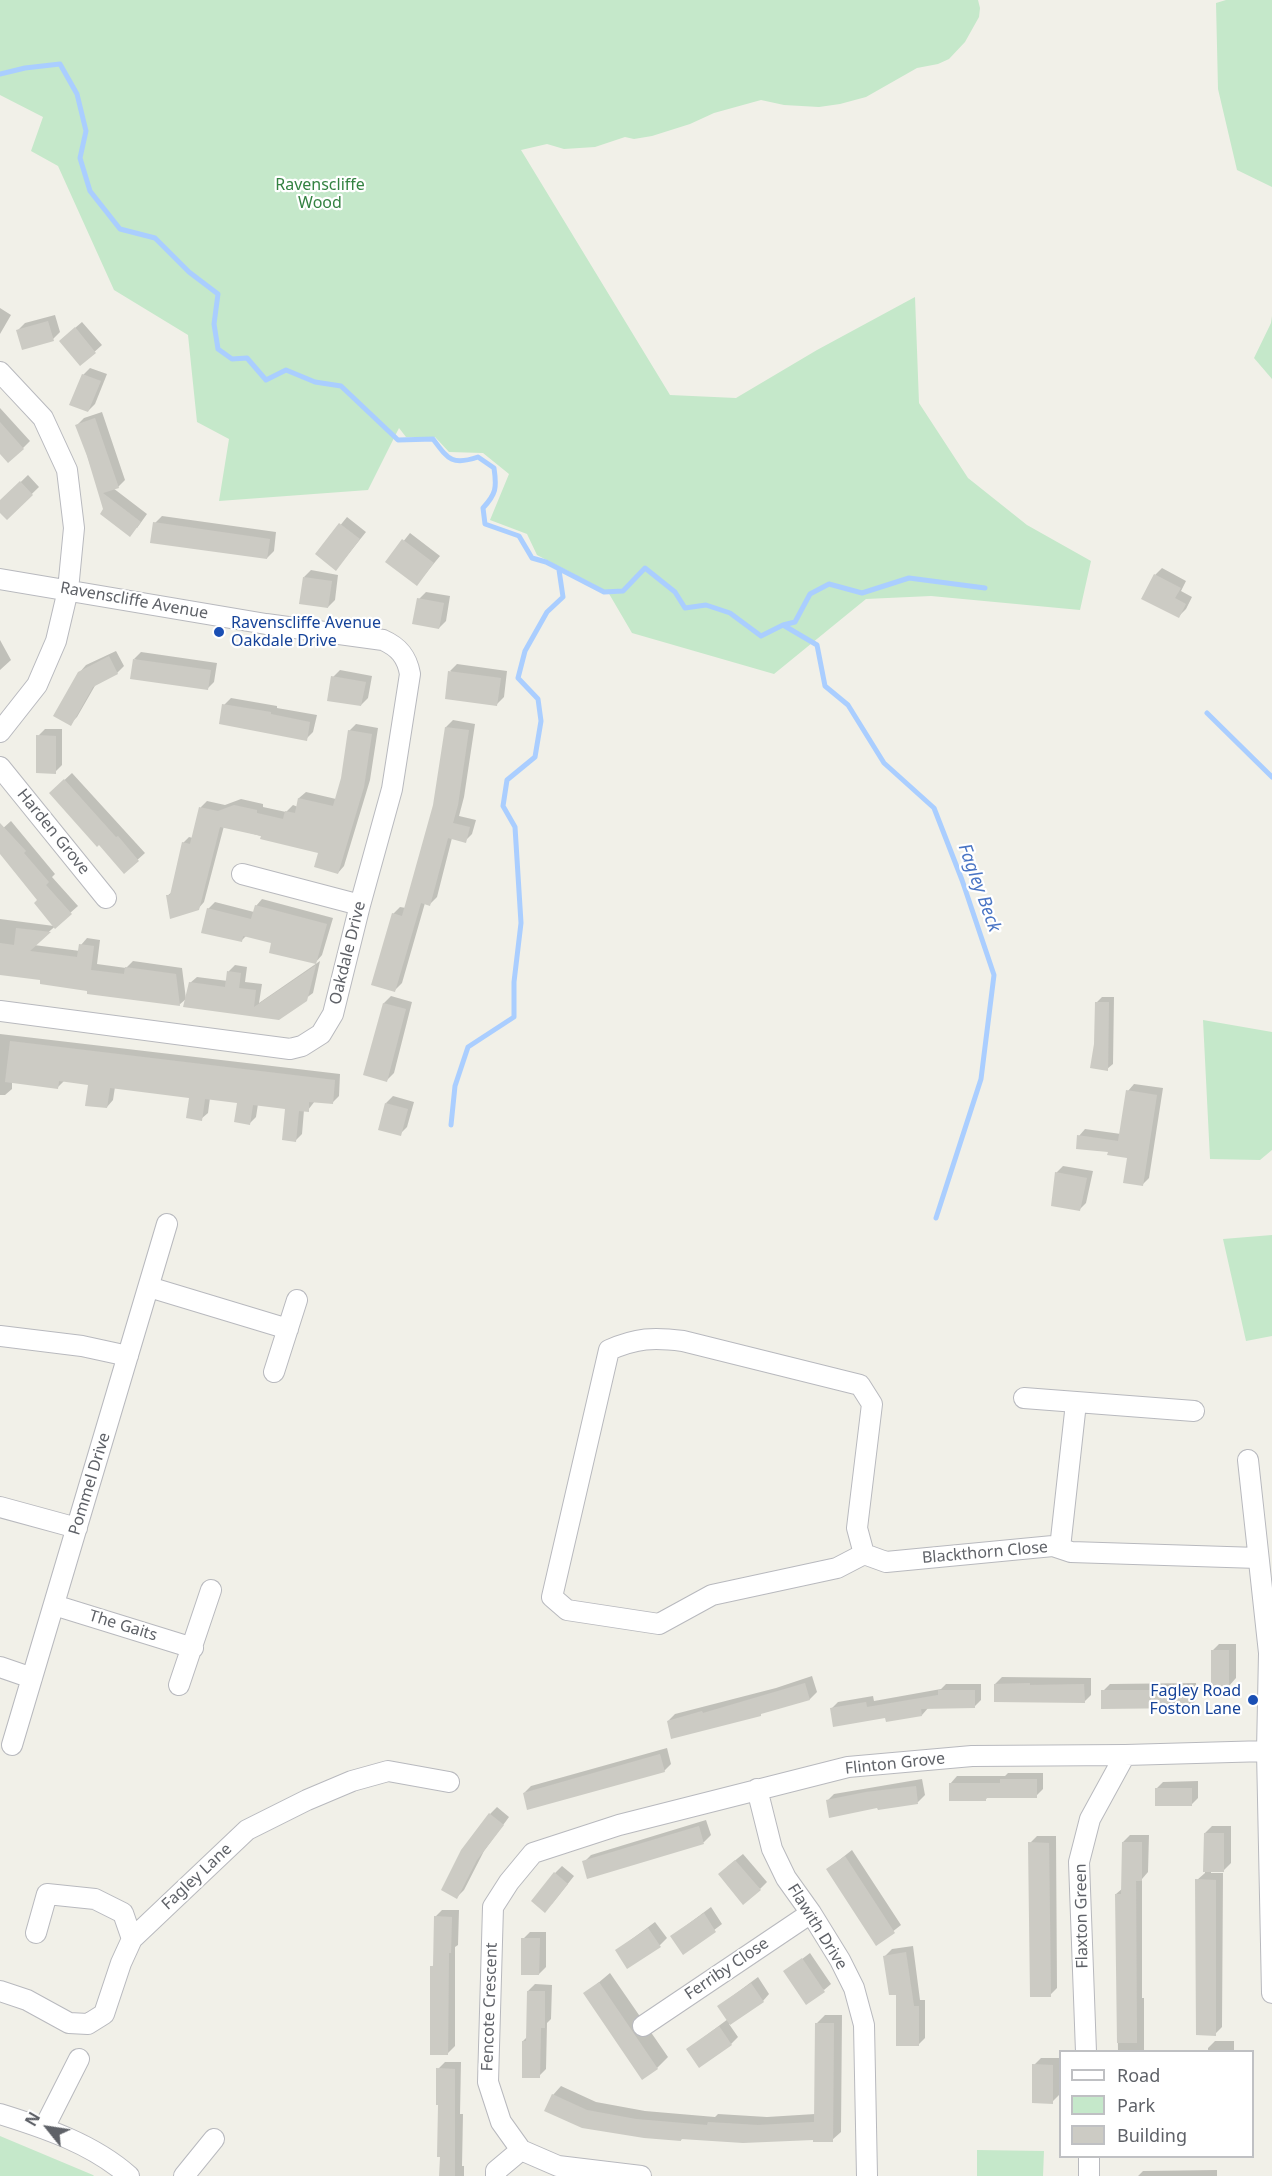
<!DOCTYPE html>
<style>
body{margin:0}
#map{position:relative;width:1272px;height:2176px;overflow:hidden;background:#f1f0e8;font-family:"Noto Sans",sans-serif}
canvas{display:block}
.legend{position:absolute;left:1059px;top:2050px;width:195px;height:108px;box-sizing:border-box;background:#fff;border:2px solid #bfc0c3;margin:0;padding:8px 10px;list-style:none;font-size:18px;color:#5f6268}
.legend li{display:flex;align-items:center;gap:12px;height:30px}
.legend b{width:30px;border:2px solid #bfc0c3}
.north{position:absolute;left:18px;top:2098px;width:60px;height:60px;-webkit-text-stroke:4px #fff;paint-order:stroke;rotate:300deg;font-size:16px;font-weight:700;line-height:24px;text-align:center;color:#5f6268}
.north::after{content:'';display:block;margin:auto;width:21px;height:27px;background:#5f6268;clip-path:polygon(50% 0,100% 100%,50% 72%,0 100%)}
</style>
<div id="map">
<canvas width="1272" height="2176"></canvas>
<ul class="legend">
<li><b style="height:8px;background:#fff"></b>Road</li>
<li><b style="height:16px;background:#c5e8ca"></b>Park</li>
<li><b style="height:16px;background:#cccbc4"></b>Building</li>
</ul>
<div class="north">N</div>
</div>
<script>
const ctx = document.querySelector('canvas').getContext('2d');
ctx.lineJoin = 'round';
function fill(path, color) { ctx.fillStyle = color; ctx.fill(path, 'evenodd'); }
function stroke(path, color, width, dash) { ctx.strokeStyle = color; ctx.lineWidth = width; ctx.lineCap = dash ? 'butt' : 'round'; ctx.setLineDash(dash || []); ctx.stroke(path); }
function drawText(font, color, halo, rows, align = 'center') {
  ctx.font = font + ' "Noto Sans",sans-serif'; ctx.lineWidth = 4.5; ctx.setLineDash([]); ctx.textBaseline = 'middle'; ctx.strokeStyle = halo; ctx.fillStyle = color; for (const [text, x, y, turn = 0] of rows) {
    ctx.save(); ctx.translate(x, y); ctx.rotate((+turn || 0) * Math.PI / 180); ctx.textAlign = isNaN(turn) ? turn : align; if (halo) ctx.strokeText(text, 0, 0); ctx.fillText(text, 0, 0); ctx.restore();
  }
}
fill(new Path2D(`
 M0 0H978L980 8 979 17 965 42 949 59 938 64 917 68 866 97 840 104 819 107 784 105 761 100 714 113 690 124 652 136 634 139 625 137 595 147 564 149 547 144 521 150 670 395 736 398 817 350 915 297 919 403 968 478 1027 525 1091 561 1080 610 931 596 866 599 774 674 632 633 608 592 537 555 527 534 490 520 509 474 483 453 449 452 435 437H406L399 428 368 490 219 501 229 439 197 422 188 335 114 290 58 166 31 151 43 117 0 95Z
 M1226 0H1272V187L1237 170 1218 89 1216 3Z
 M1272 316V379L1254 358 1271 323Z
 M1203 1020 1272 1032V1150L1260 1160 1210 1159Z
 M1272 1235V1336L1246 1341 1223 1239Z
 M0 2136 93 2175 94 2176H0Z
 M977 2150 1044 2151 1043 2176H977Z`), '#c5e8ca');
fill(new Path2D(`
 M0 308 11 315 0 334Z
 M55 315 60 332 53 339 18 330 25 323Z
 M82 322 102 345 81 364 68 334Z
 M90 368 107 374 95 404 88 411 83 375Z
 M0 408 30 441 23 448 0 451Z
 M102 412 125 480 118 487 113 488 147 514 137 528 105 509 77 425 84 418Z
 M28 475 39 487 7 518 0 510V502Z
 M162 516 276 532 274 551 267 558 155 523Z
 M347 517 366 532 342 562 317 554Z
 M410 533 440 556 417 584 387 562Z
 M1162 568 1186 581 1181 591 1192 597 1186 609 1179 616 1155 575Z
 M311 570 338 575 335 600 328 607 304 577Z
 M426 592 450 596 446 621 439 628 419 599Z
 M0 640 11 660 0 670Z
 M116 651 124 666 117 673 96 684 77 717 70 724 79 673 86 665Z
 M141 652 217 663 214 682 207 689 134 659Z
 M457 664 507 671 504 697 497 704 450 671Z
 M340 670 372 676 368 698 361 705 333 677Z
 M231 698 277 706V708L317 715 313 732 306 739 224 705Z
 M453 720 475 724 464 797 459 816 476 820 472 834 465 841 452 838 437 897 430 904 425 903 402 983 395 990 393 914 400 907 406 908 435 805 446 727Z
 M356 724 378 728 370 780 344 866 338 873 320 852 224 826 204 902 198 909 167 896 172 892 183 843 189 837 193 838 201 807 207 801 225 805 241 799 263 804V807L286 812 293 805 298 807 299 798 306 792 336 799 342 778 349 731Z
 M45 729H62V765L55 772 38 736Z
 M72 773 145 853 124 872 99 843 58 786Z
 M11 821 55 874 52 877 78 906 34 945 80 951 81 945 87 938 100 940 97 964 126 968 133 961 182 968 186 999 179 1005 42 979 0 973V919L54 926 39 900 0 851V831Z
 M262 899 333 918 322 955 316 962 273 942 247 935 241 941 208 909 215 902 254 912 256 906Z
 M320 961 313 993 279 1018 190 983 197 977 228 981 229 971 235 965 247 967 245 982 262 984 259 1003Z
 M391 996 412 1002 394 1073 387 1080 384 1003Z
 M1102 997H1114L1113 1064 1107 1069 1096 1003Z
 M0 1034 340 1074 339 1096 332 1103 315 1101 308 1110H304L302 1134 296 1140 286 1108 258 1104 256 1117 250 1123 238 1102 210 1098 208 1113 201 1119 191 1096 115 1087 113 1100 107 1107 89 1084 64 1081 58 1087 12 1082V1089L5 1095H0Z
 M1134 1084 1163 1088 1149 1178 1142 1185 1129 1157 1109 1151 1079 1136 1085 1129 1121 1134 1128 1091Z
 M393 1096 414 1102 407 1127 400 1134 386 1103Z
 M1063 1166 1093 1171 1086 1203 1079 1210 1056 1173Z
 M1219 1644H1236V1678L1229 1686 1212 1651Z
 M812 1676 817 1692 810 1699 668 1721 675 1714 776 1688Z
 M1002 1677 1091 1678V1695L1084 1702 995 1684Z
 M1196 1683V1700L1189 1707 1103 1691 1110 1684Z
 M946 1684H981V1700L974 1707H929L922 1715 886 1716 831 1709 838 1702 873 1696 874 1701 941 1689Z
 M667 1748 671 1764 664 1771 524 1793 531 1786Z
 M1008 1773H1043V1789L1036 1796 988 1797 985 1800 950 1784 957 1776H1005Z
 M922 1779 925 1795 918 1802 827 1801 834 1794Z
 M1198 1781V1798L1191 1805 1156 1789 1163 1782Z
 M497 1807 509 1817 484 1851 464 1890 457 1897 490 1814Z
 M706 1820 711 1835 704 1842 588 1877 584 1862 591 1855Z
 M1212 1826H1231V1863L1224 1870H1211V1873H1223L1222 2027 1215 2034 1197 1880 1205 1873V1833Z
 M1130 1835H1149L1148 1872 1142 1879V1998H1144V2052H1118L1116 1894 1123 1888V1842Z
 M1037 1836H1056L1057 1988 1050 1995 1030 1843Z
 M852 1850 901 1925 877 1944 828 1869Z
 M743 1854 767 1882 760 1889 727 1867Z
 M562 1866 574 1876 552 1904 555 1873Z
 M711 1907 722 1924 684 1953 672 1936Z
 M442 1910H459L458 1945 455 1947V2046L448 2053 432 1967 434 1964 435 1917Z
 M655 1922 667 1938 660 1945 617 1950Z
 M530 1932H546V1967L539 1974 523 1939Z
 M913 1946 920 2000H925V2038L918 2045 885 1956 892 1949Z
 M810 1953 831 1984 824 1990 785 1972Z
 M610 1973 668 2057 657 2068 585 1994Z
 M758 1977 769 1994 763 2001 729 2024 738 2037 731 2044 688 2049 728 2019 719 2006Z
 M535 1984 552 1985 551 2019 547 2023 546 2069 539 2076 523 2041 527 2037 528 1991Z
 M825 2015H842L841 2132 832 2140 683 2138 681 2140 582 2127 553 2095 561 2086 596 2102 645 2111 715 2117 718 2114 767 2117 815 2114 816 2024Z
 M1215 2041H1234V2052H1208V2048Z
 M1041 2058H1059V2095L1052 2102 1034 2065Z
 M445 2062H461L460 2114H463L462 2166H464V2176H441L438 2069Z
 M1217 2170V2176H1138L1143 2171Z`), '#0003');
stroke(new Path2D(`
 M0 74 25 68 60 64 77 94 86 131 80 158 90 191 120 229 155 238 189 272 218 294 214 324 218 349 232 359 247 358 266 380 286 370 315 382 341 386 398 440 433 439C448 459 452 466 478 457L494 468C497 488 496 494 483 508L485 524 519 536 532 558 546 562 604 592 623 591 645 568 675 592 685 608 706 605 730 613 761 636 783 625 817 645 825 686 848 705 884 763 934 808 962 880 994 975 981 1079 936 1218
 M783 625 795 622 810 594 829 584 862 593 909 578 985 588
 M1207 713 1272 777
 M451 1125 455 1086 468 1047 514 1017V982L521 923 515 827 503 806 507 780 535 757 541 721 538 699 518 678 525 651 547 612 563 597 559 570`), '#aaceff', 5);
fill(new Path2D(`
 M48 321 54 341 22 350 16 330Z
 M75 327 96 353 80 366 59 341Z
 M82 374 101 381 88 412 69 405Z
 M95 418 119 488 103 493 141 522 130 537 100 514 103 509 87 456 75 425Z
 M0 422 24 449 8 463 0 454Z
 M20 481 33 495 7 520 0 513V500Z
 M153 522 270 539 267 559 150 543Z
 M339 523 360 539 336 571 315 554Z
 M402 539 434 563 417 586 385 562Z
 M1154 574 1181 588 1175 598 1186 604 1179 618 1141 599Z
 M303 577 332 581 328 608 299 604Z
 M417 598 444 603 439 629 412 624Z
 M109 656 118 674 93 687 71 726 53 716 78 672Z
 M133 659 211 670 208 690 130 679Z
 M448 671 501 678 497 706 445 699Z
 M331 676 366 682 361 706 327 701Z
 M222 704 271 712V714L310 722 307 741 219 724Z
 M445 727 469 730 458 805 453 823 470 827 466 843 448 838 430 906 421 903 395 992 371 985 392 913 402 916 433 805Z
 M348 730 372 734 364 787 338 874 314 867 318 853 260 839 261 836 220 827 199 910 170 919 166 895H170L182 842 190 844 199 807 218 811 234 805 257 810V813L283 819 285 811 295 813 298 798 333 806 341 778Z
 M36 735 56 736V774L36 773Z
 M64 779 116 837 118 836 139 861 124 874 99 845 97 847 49 793Z
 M0 823 26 851 24 853 49 882 46 885 72 914 55 929 34 903 37 900 0 854Z
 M255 905 327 924 316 964 269 953 271 943 243 936 242 942 201 933 207 908 251 919Z
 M16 928 51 932 30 951 77 957 79 944 94 946 91 970 124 974 125 967 176 974 180 1006 87 994V991L40 984V980L0 975V943L14 945Z
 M316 965 307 1001 279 1020 183 1007 189 982 225 987 227 971 241 973 239 988 256 990 254 1007Z
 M1095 1002H1109L1108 1071 1090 1068 1094 1044Z
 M383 1003 406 1009 387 1082 363 1075Z
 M10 1041 335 1080 333 1104 309 1102V1112L299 1111 296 1142 282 1140 285 1109 253 1105 250 1125 234 1122 237 1103 205 1099 202 1121 186 1118 189 1098 110 1088 107 1108 85 1106 88 1085 59 1081 58 1089 5 1082Z
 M1126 1090 1157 1095 1143 1186 1123 1183 1127 1158 1107 1155 1108 1152 1076 1149 1077 1135 1118 1141Z
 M385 1103 408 1109 401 1136 378 1130Z
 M1055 1172 1087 1178 1080 1211 1051 1206Z
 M1211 1650H1229V1687H1211Z
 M805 1683 810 1700 761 1714V1716L671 1739 667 1721 702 1711 703 1713Z
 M1030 1683V1685L1084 1684 1085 1703 994 1702V1684Z
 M938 1690H975V1708L921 1709 922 1716 886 1722 885 1718 833 1727 830 1708 866 1702 867 1707 938 1695Z
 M1101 1690H1190L1189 1708 1101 1709Z
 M660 1754 665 1772 527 1810 523 1793Z
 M1000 1779H1037V1798H986V1801H949V1783H1000Z
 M916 1786 918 1804 878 1810 877 1808 829 1818 826 1800 866 1792Z
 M1155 1788H1192V1806H1155Z
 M489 1813 504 1825 477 1860 457 1899 441 1890 461 1850Z
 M699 1826 704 1844 587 1879 582 1861Z
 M1204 1833H1224V1872H1203Z
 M1028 1842 1049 1843 1051 1997H1030Z
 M1122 1842H1142V1881H1136L1137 2043H1117L1115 1894H1121Z
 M845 1856 895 1933 876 1946 826 1869Z
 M735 1860 761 1890 743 1905 718 1874Z
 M554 1872 568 1884 545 1913 531 1901Z
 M1195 1879 1216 1880V2036L1196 2035Z
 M704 1913 716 1932 683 1955 670 1936Z
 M434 1916 452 1917 451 1953H449L448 2055H430V1966H433Z
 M648 1928 661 1947 627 1969 615 1950Z
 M521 1938H540L539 1975H521Z
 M906 1952 914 2006H919V2046H896V1995H889L883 1956Z
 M802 1958 825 1992 806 2005 783 1971Z
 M599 1982 658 2069 642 2080 583 1993Z
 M751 1983 764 2002 730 2025 717 2006Z
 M527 1991H545V2028H541L540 2078H522V2041H526Z
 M815 2023H834L833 2142H813V2140L743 2143 681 2139V2141L644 2138 582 2128 544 2111 552 2094 587 2110 636 2119 707 2125 708 2122 758 2125 814 2122Z
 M719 2026 732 2045 699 2068 686 2049Z
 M1032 2064 1053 2065V2104L1032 2103Z
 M436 2068 455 2069V2176H439L440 2157H437L438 2105H436Z`), '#cccbc4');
const street = new Path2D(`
 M0 372 43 418 67 470 74 528 68 590 56 641 37 685 0 732
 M0 579 266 624 383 640C399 647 407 657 410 674L392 789 360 905 333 1014 321 1034 302 1046 290 1049 0 1011
 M0 767 106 898
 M242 874 360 905
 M149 1287 288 1329
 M0 1336 82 1346 128 1356
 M274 1372 297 1300
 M1024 1398 1194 1411
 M1248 1460 1269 1653 1267 1751 1272 1993
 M0 1507 77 1528
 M1060 1548 1076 1403
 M864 1554 837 1568 712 1595 659 1624 567 1610 552 1597 609 1350C637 1338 653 1337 683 1341L860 1385 872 1404 857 1528 864 1554 886 1562 1053 1546 1071 1552 1258 1558
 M54 1605 193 1648
 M0 1667 32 1678
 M179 1685 211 1590
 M12 1745 167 1224
 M757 1789 772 1849 786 1878 811 1913 840 1960 854 1988 864 2025 867 2176
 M36 1933 47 1894 95 1899 123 1913 132 1939
 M0 1991 27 2000 69 2023 88 2024 104 2014 121 1963 132 1939 247 1830 307 1800 352 1781 388 1771 449 1782
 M643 2026 811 1913
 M1086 2052 1079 1862 1090 1819 1125 1755
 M0 2114C45 2128 93 2144 129 2176
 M44 2128 79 2059
 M184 2176 214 2139
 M496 2176V2171L521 2150
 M641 2176 558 2166 521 2150 501 2122 488 2082 493 1907 509 1882 533 1853 619 1825 848 1767 972 1756 1125 1755 1267 1751
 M1089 2176V2156`);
stroke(street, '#b8b9be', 22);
stroke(street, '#fff', 20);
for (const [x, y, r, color] of [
 [219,632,6,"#1a4fb4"],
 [1253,1700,6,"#1a4fb4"]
]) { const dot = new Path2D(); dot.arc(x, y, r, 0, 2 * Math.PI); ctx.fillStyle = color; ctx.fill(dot); stroke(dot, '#fff', 2); }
drawText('16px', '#348242', '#fff', [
 ["Ravenscliffe",320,185],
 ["Wood",320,203]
]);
drawText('16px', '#5f6268', '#fff', [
 ["Ravenscliffe Avenue",134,601,10],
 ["Harden Grove",53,832,51],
 ["Oakdale Drive",348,953,-76],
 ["Pommel Drive",90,1484,-73],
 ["Blackthorn Close",985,1553,-5],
 ["The Gaits",123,1626,17],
 ["Flinton Grove",895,1764,-6],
 ["Fagley Lane",197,1877,-43],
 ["Flaxton Green",1082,1916,-91],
 ["Flawith Drive",817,1927,58],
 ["Ferriby Close",727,1969,-34],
 ["Fencote Crescent",490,2007,-88]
]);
drawText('16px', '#164399', '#fff', [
 ["Ravenscliffe Avenue",231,623],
 ["Oakdale Drive",231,641],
 ["Fagley Road",1241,1691,"right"],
 ["Foston Lane",1241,1709,"right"]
], 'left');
drawText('italic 18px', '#4a75c4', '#fff', [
 ["Fagley Beck",979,888,70]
]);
</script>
